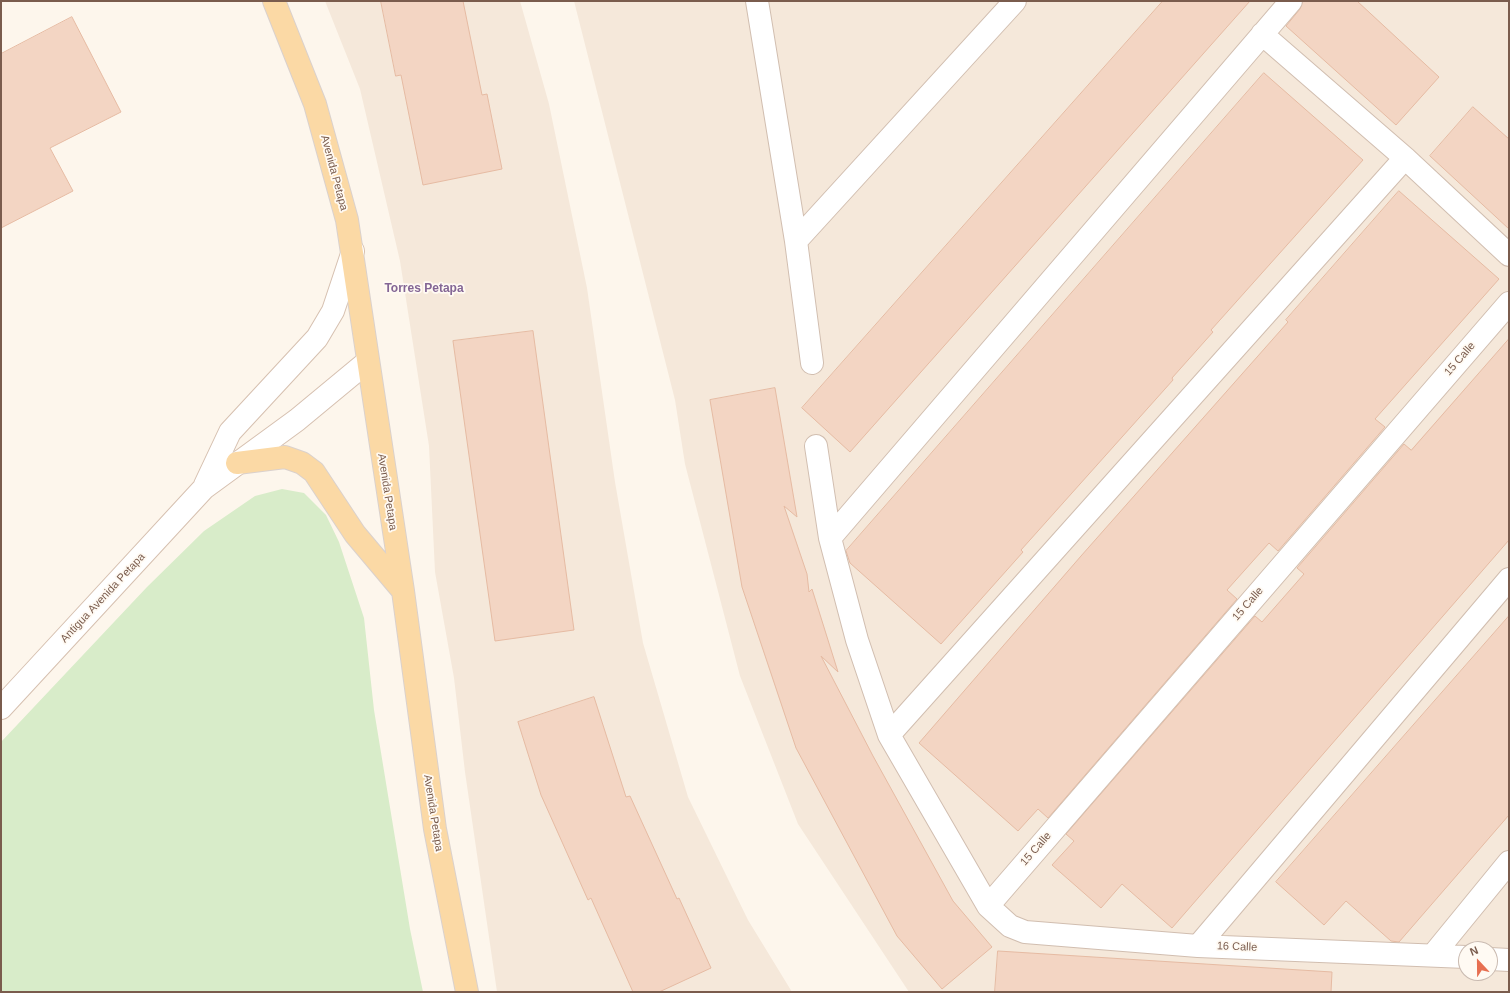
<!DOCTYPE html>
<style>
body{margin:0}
#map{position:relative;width:1510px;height:993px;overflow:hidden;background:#fdf6ec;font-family:Arial,sans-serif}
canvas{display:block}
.frame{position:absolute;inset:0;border:2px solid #7a5c4d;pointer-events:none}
.north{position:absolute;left:1458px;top:941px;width:40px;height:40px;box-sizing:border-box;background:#fffaf3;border:1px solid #cabbb1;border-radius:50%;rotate:338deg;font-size:11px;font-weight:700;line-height:16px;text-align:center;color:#7a5c4d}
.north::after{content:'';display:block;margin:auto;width:14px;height:18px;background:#e76f51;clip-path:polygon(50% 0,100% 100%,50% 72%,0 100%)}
</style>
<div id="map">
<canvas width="1510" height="993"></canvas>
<div class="frame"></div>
<div class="north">N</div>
</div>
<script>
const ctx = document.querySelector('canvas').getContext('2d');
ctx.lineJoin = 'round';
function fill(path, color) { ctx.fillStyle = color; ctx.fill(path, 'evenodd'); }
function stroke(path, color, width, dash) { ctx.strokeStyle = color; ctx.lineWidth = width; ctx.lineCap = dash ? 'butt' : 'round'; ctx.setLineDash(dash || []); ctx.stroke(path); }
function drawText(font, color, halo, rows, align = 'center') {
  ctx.font = font + ' Arial,sans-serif'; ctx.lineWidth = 3.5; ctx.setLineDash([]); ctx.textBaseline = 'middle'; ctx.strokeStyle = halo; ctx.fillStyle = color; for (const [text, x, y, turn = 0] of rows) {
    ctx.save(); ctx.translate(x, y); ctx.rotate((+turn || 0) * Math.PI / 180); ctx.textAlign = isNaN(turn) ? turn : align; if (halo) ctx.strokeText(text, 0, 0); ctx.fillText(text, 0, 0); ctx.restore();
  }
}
fill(new Path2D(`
 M325 1H520L549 104 587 288 615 482 643 643 688 797 748 920 792 992H497L465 772 454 678 435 572 429 446 400 261 360 89Z
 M574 1H1509V992H909L798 824 740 676 685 464 675 400ZM1466 949H1490V973H1466Z`), '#f5e8da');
fill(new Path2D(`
 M282 489 304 493 326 515 339 542 364 618 374 710 410 929 423 992H1V742L147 587 204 531 255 496Z`), '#d8ecc9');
const building = new Path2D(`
 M381 1H463L482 95 487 94 502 169 423 185 401 75 396 76Z
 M1163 1H1250L850 452 802 408Z
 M1303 1H1357L1439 77 1396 125 1286 26 1300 9Z
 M72 17 121 112 50 148 73 191 1 228V54Z
 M1264 73 1363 160 1211 330 1213 332 1172 378 1173 380 1021 550 1023 552 941 644 850 563 846 551Z
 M1473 107 1509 139V229L1430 156Z
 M1399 191 1499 279 1375 419 1385 427 1278 551 1269 543 1227 590 1237 599 1048 818 1038 809 1018 831 919 743 1081 556 1288 322 1286 320Z
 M533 331 574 630 495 641 453 341Z
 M1509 339V540L1172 928 1122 884 1101 908 1052 865 1074 841 1066 834 1255 616 1262 622 1304 574 1297 568 1404 444 1411 450Z
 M775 388 797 517 784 506 807 574 809 592 812 589 838 672 821 656 873 756 953 901 992 947 942 989 897 936 796 748 742 587 710 400Z
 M1509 616V815L1399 942 1391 941 1346 901 1324 925 1276 882Z
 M594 697 626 797 630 796 677 899 679 898 711 968 659 992H633L591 898 588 900 541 795 518 722Z
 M998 951 1332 972 1331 992H995Z`);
fill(building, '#f3d5c3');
stroke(building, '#e6bba3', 1);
const minor = new Path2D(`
 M757 1 796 241 812 363
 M1262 34 1405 158 1509 255
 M796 241 1015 1
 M816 446 830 538 857 640 889 735 988 906 1010 926 1025 932 1198 946 1466 957
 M830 538 1291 1
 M889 735 1405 158
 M988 906 1509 303
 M1198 946 1509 579
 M1433 955 1509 862
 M1490 959 1509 960`);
const secondary = new Path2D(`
 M205 485 230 432 317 338 333 311 353 251
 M1 708 204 488 297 420 367 362`);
const primary = new Path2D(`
 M274 1 315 104 347 220 403 591 435 829 467 992
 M237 463 285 457 302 463 314 472 355 534 403 591`);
stroke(minor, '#d1beb0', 24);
stroke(secondary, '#d6c0b0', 24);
stroke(primary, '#dad1cd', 24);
stroke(minor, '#fff', 22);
stroke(secondary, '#fff', 22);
stroke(primary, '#fbd9a5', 22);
drawText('11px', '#7a5c4d', '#fffaf3', [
 ["Avenida Petapa",334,173,75],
 ["15 Calle",1460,359,-49],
 ["Avenida Petapa",387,492,81],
 ["Antigua Avenida Petapa",103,598,-47],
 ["15 Calle",1248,604,-49],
 ["Avenida Petapa",433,813,81],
 ["15 Calle",1036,849,-49],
 ["16 Calle",1237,947,2]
]);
drawText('bold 12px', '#846695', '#fffaf3', [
 ["Torres Petapa",424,289]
]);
</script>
